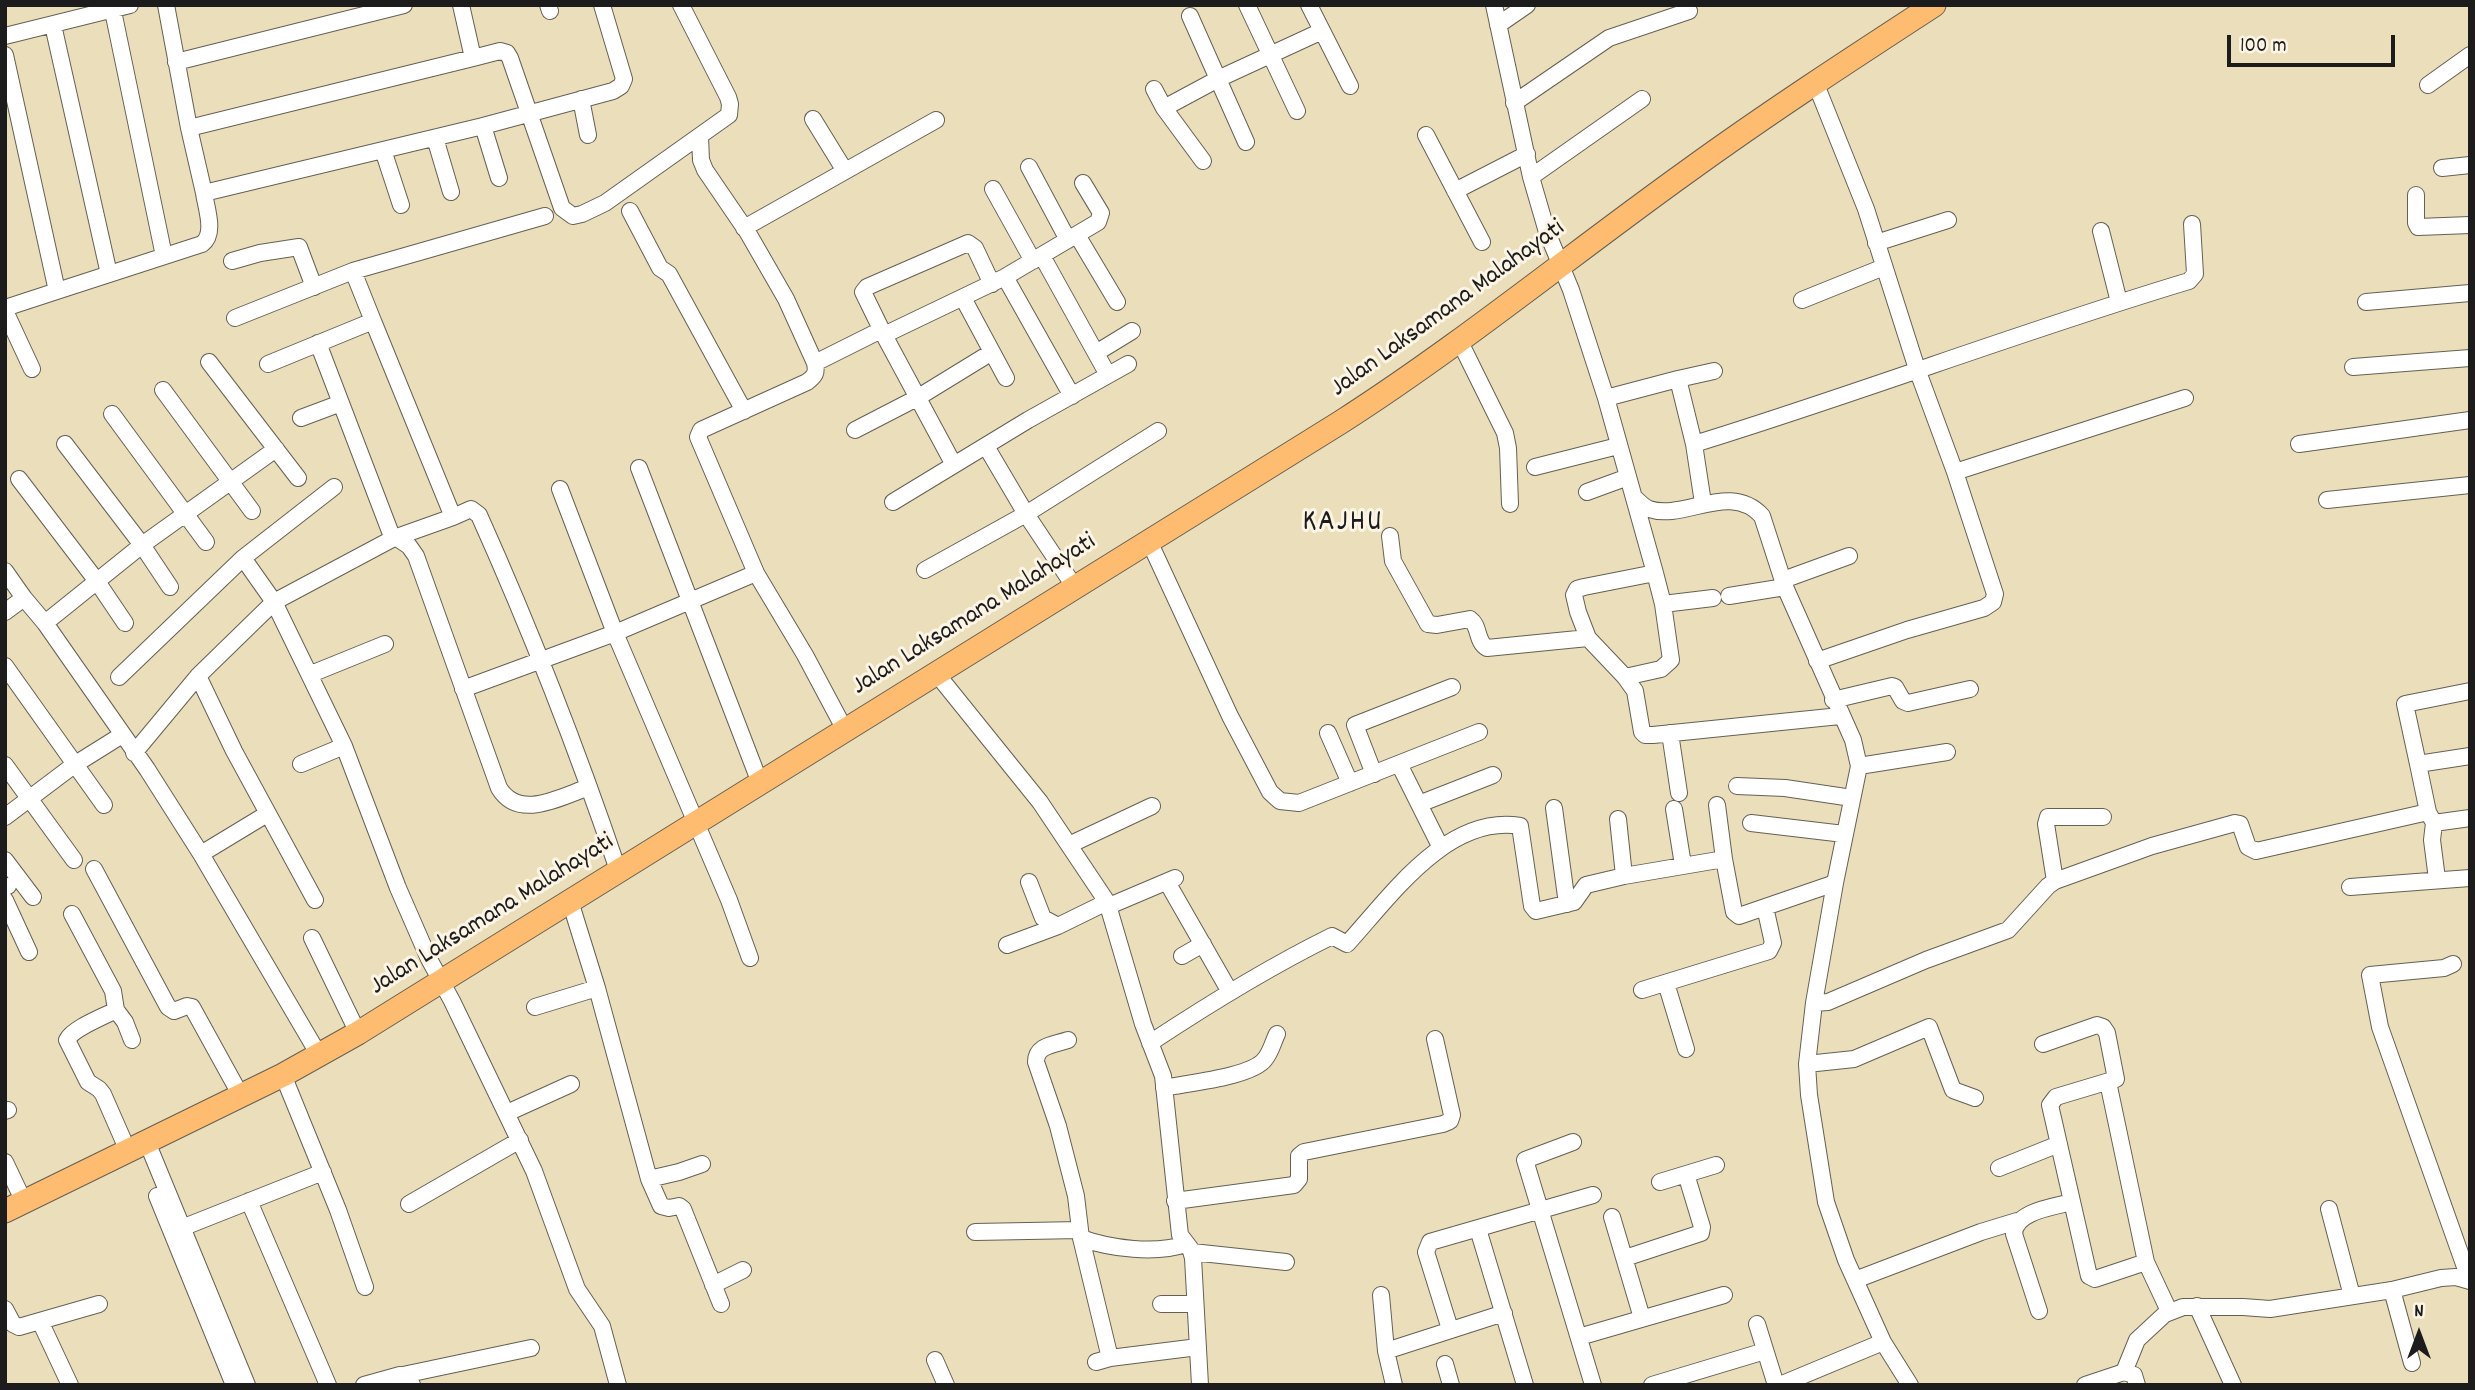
<!DOCTYPE html>
<style>
body{margin:0}
#map{position:relative;width:2475px;height:1390px;overflow:hidden;background:#ebdeba;font-family:Dekko,sans-serif}
canvas{display:block}
.frame{position:absolute;inset:0;border:7px solid #1c1c1c;pointer-events:none}
.north{position:absolute;left:2384px;top:1299px;width:70px;height:70px;-webkit-text-stroke:5px #fcf5e5;paint-order:stroke;rotate:0deg;font-size:19px;font-weight:700;line-height:28px;text-align:center;color:#1c1c1c}
.north::after{content:'';display:block;margin:auto;width:24px;height:32px;background:#1c1c1c;clip-path:polygon(50% 0,100% 100%,50% 72%,0 100%)}
.scale{position:absolute;left:2227px;top:35px;width:168px;height:32px;box-sizing:border-box;border:4px solid #1c1c1c;border-top:0;padding-left:9px;font-size:21px;line-height:24px;white-space:nowrap;color:#1c1c1c;-webkit-text-stroke:5px #fcf5e5;paint-order:stroke}
</style>
<div id="map">
<canvas width="2475" height="1390"></canvas>
<div class="frame"></div>
<div class="north">N</div>
<div class="scale">100 m</div>
</div>
<script>
const ctx = document.querySelector('canvas').getContext('2d');
ctx.lineJoin = 'round';
function stroke(path, color, width, dash) { ctx.strokeStyle = color; ctx.lineWidth = width; ctx.lineCap = dash ? 'butt' : 'round'; ctx.setLineDash(dash || []); ctx.stroke(path); }
function drawText(font, color, halo, rows, align = 'center') {
  ctx.font = font + ' Dekko,sans-serif'; ctx.lineWidth = 6; ctx.setLineDash([]); ctx.textBaseline = 'middle'; ctx.strokeStyle = halo; ctx.fillStyle = color; for (const [text, x, y, turn = 0] of rows) {
    ctx.save(); ctx.translate(x, y); ctx.rotate((+turn || 0) * Math.PI / 180); ctx.textAlign = isNaN(turn) ? turn : align; if (halo) ctx.strokeText(text, 0, 0); ctx.fillText(text, 0, 0); ctx.restore();
  }
}
const minor = new Path2D(`
 M166 5 189 128 204 193 483 126 613 91 621 86 624 79 602 5
 M461 5 473 58 500 51 507 53 510 58 562 208 573 216 582 214 605 203 729 115 730 104 728 97 681 5
 M548 5 550 11
 M1247 5 1297 111
 M1309 5 1350 86
 M1494 5 1531 177 1547 232 1571 290 1606 398 1655 573
 M113 11 164 256
 M1190 16 1246 142
 M53 25 109 274
 M1498 25 1527 5
 M5 36 130 5
 M5 55 57 291 202 244C216 234 206 208 204 193
 M176 62 404 5
 M1815 82 1866 209 1917 369 1955 472 1995 594 1993 602 1984 608 1907 630 1817 661
 M2428 85 2470 55
 M1154 89 1164 108 1203 161
 M581 99 588 135
 M1514 103 1609 38 1689 11
 M1164 108 1218 79 1322 31
 M813 119 845 171
 M483 126 499 178
 M189 128 473 58
 M1426 135 1482 242
 M700 137 701 160 705 170 748 233 786 299 815 363C817 373 815 376 807 382L701 430 698 437 756 573 805 655 845 730
 M435 138 451 192
 M383 150 401 205
 M1029 167 1068 240
 M2442 168 2470 165
 M1531 177 1642 99
 M993 189 1033 261
 M1455 191 1527 154
 M2416 195V223L2418 227 2470 225
 M630 211 660 268 669 274 744 411
 M744 228 936 120
 M2101 231 2119 302
 M1077 235 1117 302
 M1876 243 1948 220
 M1042 256 1108 375
 M232 261 260 253 299 247 314 287
 M353 271 373 321
 M1005 277 1072 396
 M963 298 1006 378
 M1802 300 1884 267
 M2366 302 2470 293
 M5 308 57 291
 M5 311 32 369
 M235 318 353 271 545 216
 M884 335 1005 277 1098 222 1101 213 1083 183
 M1459 340 1505 433 1508 448 1510 504
 M318 343 391 534 409 546 416 556 499 788C519 821 560 797 589 787
 M1096 353 1132 331
 M209 362 298 478
 M815 363 881 330
 M268 364 373 321 453 517 394 538 274 602 344 746 398 888 429 959 452 1001 534 1171 577 1289 602 1326 618 1385
 M2353 367 2470 358
 M1678 379 1714 371
 M163 390 252 511
 M1606 398 1678 379 1694 444 1703 503
 M112 414 206 542
 M301 418 341 403
 M855 430 917 398 992 352
 M65 444 142 545 170 587
 M1694 444C1860 393 2022 331 2189 281L2195 274 2192 224
 M2299 444 2470 420
 M987 448 1026 514 1074 586
 M954 465 884 335 863 292 867 287 968 243 975 248 992 284
 M1535 467 1618 446
 M639 468 760 783
 M1955 472 2185 398
 M19 479 96 580 125 623
 M560 489 615 633 729 900 750 958
 M1587 492 1628 477
 M1636 499C1639 502 1644 507 1649 509 1684 521 1730 481 1762 516L1785 587 1853 740 1859 766 1835 883 1814 1003 1807 1064 1809 1095 1826 1202 1846 1260 1883 1342 1910 1385
 M2327 500 2470 485
 M893 502 1028 420 1128 364
 M453 517 471 509 479 515C531 631 577 749 618 870
 M1390 536 1393 561 1428 624 1437 625 1470 619C1480 626 1476 642 1487 648L1588 638
 M1149 541 1230 716 1270 792 1280 801 1299 803 1479 732
 M925 570 1026 514 1158 431
 M5 571 24 598
 M1783 580 1849 556
 M1729 596 1785 587
 M1663 604 1713 598
 M5 612 24 598 45 623 142 545 276 449
 M45 623 147 769 201 854 319 1055
 M5 666 104 805
 M936 673 1040 802 1107 902 1143 1024 1163 1076 1180 1235 1190 1248 1193 1258 1200 1385
 M311 674 385 644
 M198 676 234 751 315 900
 M119 677 243 558
 M1625 677 1661 669 1671 660 1663 604 1655 573 1584 587 1577 589 1574 595 1578 612 1588 638 1625 677 1635 691 1642 732 1645 735H1653L1840 716
 M463 689 615 633 756 573
 M2470 691 2405 704 2418 764 2470 756
 M1833 700 1892 686 1895 687 1903 701 1908 703 1970 689
 M1328 733 1350 783
 M1670 733 1679 793
 M134 753 198 676 274 602 243 558 334 487
 M301 764 344 746
 M1399 764 1441 848
 M2418 764 2428 812 2434 823 2432 840 2437 879
 M5 765 74 860
 M1859 766 1947 752
 M1374 774 1355 725 1452 687
 M1737 786 1785 788 1852 798
 M1419 804 1493 775
 M1717 805 1724 859
 M1554 808 1567 904
 M1674 809 1683 865
 M5 817 74 765 122 735
 M1618 819 1624 876
 M1751 823 1844 834
 M2434 823 2470 818
 M1069 845 1152 806
 M201 854 267 814
 M5 860 33 897
 M94 869 168 1007 174 1011 187 1006 192 1007 241 1096
 M2055 881 2152 846 2235 823 2240 824 2248 847 2256 851 2428 812
 M1029 882 1043 918 1058 926
 M1167 882 1230 992
 M5 887 8 886
 M2350 887 2470 878
 M5 900 29 952
 M1109 906 1175 878
 M72 914 113 991 116 1010 125 1022 132 1040
 M312 938 358 1033
 M1007 945 1058 926 1107 902
 M1182 956 1203 944
 M2453 964 2444 968 2370 975 2380 1027 2470 1281
 M1666 983 1686 1049
 M597 988 649 1179 661 1206 669 1208 679 1206 683 1209 721 1304
 M1642 990 1769 951 1773 943 1765 907
 M1814 1003 1828 1002 1926 960 2008 930 2048 886 2055 881 2046 824 2048 817H2103
 M535 1007 597 988 570 901
 M116 1010C103 1017 73 1028 67 1040L88 1082 99 1089 103 1094 128 1151
 M1068 1040C1054 1045 1036 1045 1036 1062L1058 1126 1076 1196 1081 1238 1110 1358
 M1150 1043C1209 1004 1269 967 1332 936L1347 944C1390 897 1447 814 1520 826L1532 906 1536 911 1574 902 1586 885 1624 876 1724 859 1734 912 1739 916 1835 883
 M2043 1044 2097 1025 2103 1027 2107 1033 2116 1079 2056 1097 2050 1105 2089 1276 2095 1279 2146 1262
 M1807 1064 1854 1059 1929 1027 1953 1090 1975 1098
 M283 1075 338 1210 365 1287
 M2108 1082 2146 1262 2169 1311
 M1164 1088C1187 1083 1252 1077 1265 1059 1271 1052 1273 1042 1277 1034
 M5 1111 8 1110
 M507 1113 571 1084
 M147 1142 247 1385
 M1573 1142 1525 1160 1593 1385
 M5 1162 24 1202
 M1999 1168 2059 1144
 M649 1179 679 1172 702 1164
 M1660 1182 1716 1165
 M157 1196 234 1385
 M249 1201 328 1385
 M1175 1201 1294 1185 1299 1179V1156L1304 1152 1443 1124 1450 1121 1452 1115 1435 1039
 M409 1204 520 1140
 M2329 1209 2352 1296
 M1612 1217 1642 1318
 M1478 1229 1525 1385
 M174 1231 323 1172
 M975 1232 1080 1230
 M1081 1238C1111 1249 1156 1254 1186 1244
 M1192 1252 1286 1262
 M1625 1258 1701 1233 1702 1227 1686 1174
 M1855 1280 1981 1232 2017 1221
 M713 1285 743 1270
 M2392 1290 2412 1363
 M1381 1295 1386 1351 1394 1385
 M1161 1304H1195
 M2197 1306 2233 1385
 M5 1309 13 1324 19 1327 99 1304
 M2039 1311 2014 1234C2015 1211 2054 1207 2072 1202
 M40 1321 70 1385
 M1757 1324 1776 1385
 M1450 1329 1426 1252 1430 1242 1593 1195
 M1579 1337 1724 1295
 M1386 1351 1504 1313
 M935 1360 946 1385
 M1096 1362 1110 1358 1198 1347
 M1445 1364 1451 1385
 M2124 1372 2134 1375 2137 1385
 M403 1375 531 1348
 M364 1385 400 1375 409 1378 412 1385
 M1652 1385 1765 1351
 M1780 1385 1883 1342
 M2085 1385 2124 1372 2137 1340 2165 1314 2183 1307H2243L2270 1309 2392 1290 2441 1278 2456 1277 2470 1281`);
const highway = new Path2D(`
 M5 1211 283 1075 358 1033 1341 422C1461 345 1572 254 1688 171 1768 113 1851 59 1934 5`);
stroke(minor, '#646053', 18);
stroke(highway, '#646053', 25);
stroke(minor, '#fff', 16);
stroke(highway, '#febc70', 23);
drawText('26px', '#1c1c1c', '#fcf5e5', [
 ["Jalan Laksamana Malahayati",1449,310,-36],
 ["Jalan Laksamana Malahayati",975,616,-32],
 ["Jalan Laksamana Malahayati",493,916,-32]
]);
ctx.letterSpacing = '2px';
drawText('30px', '#1c1c1c', '#fcf5e5', [
 ["KAJHU",1343,525]
]);
ctx.letterSpacing = '0px';
</script>
